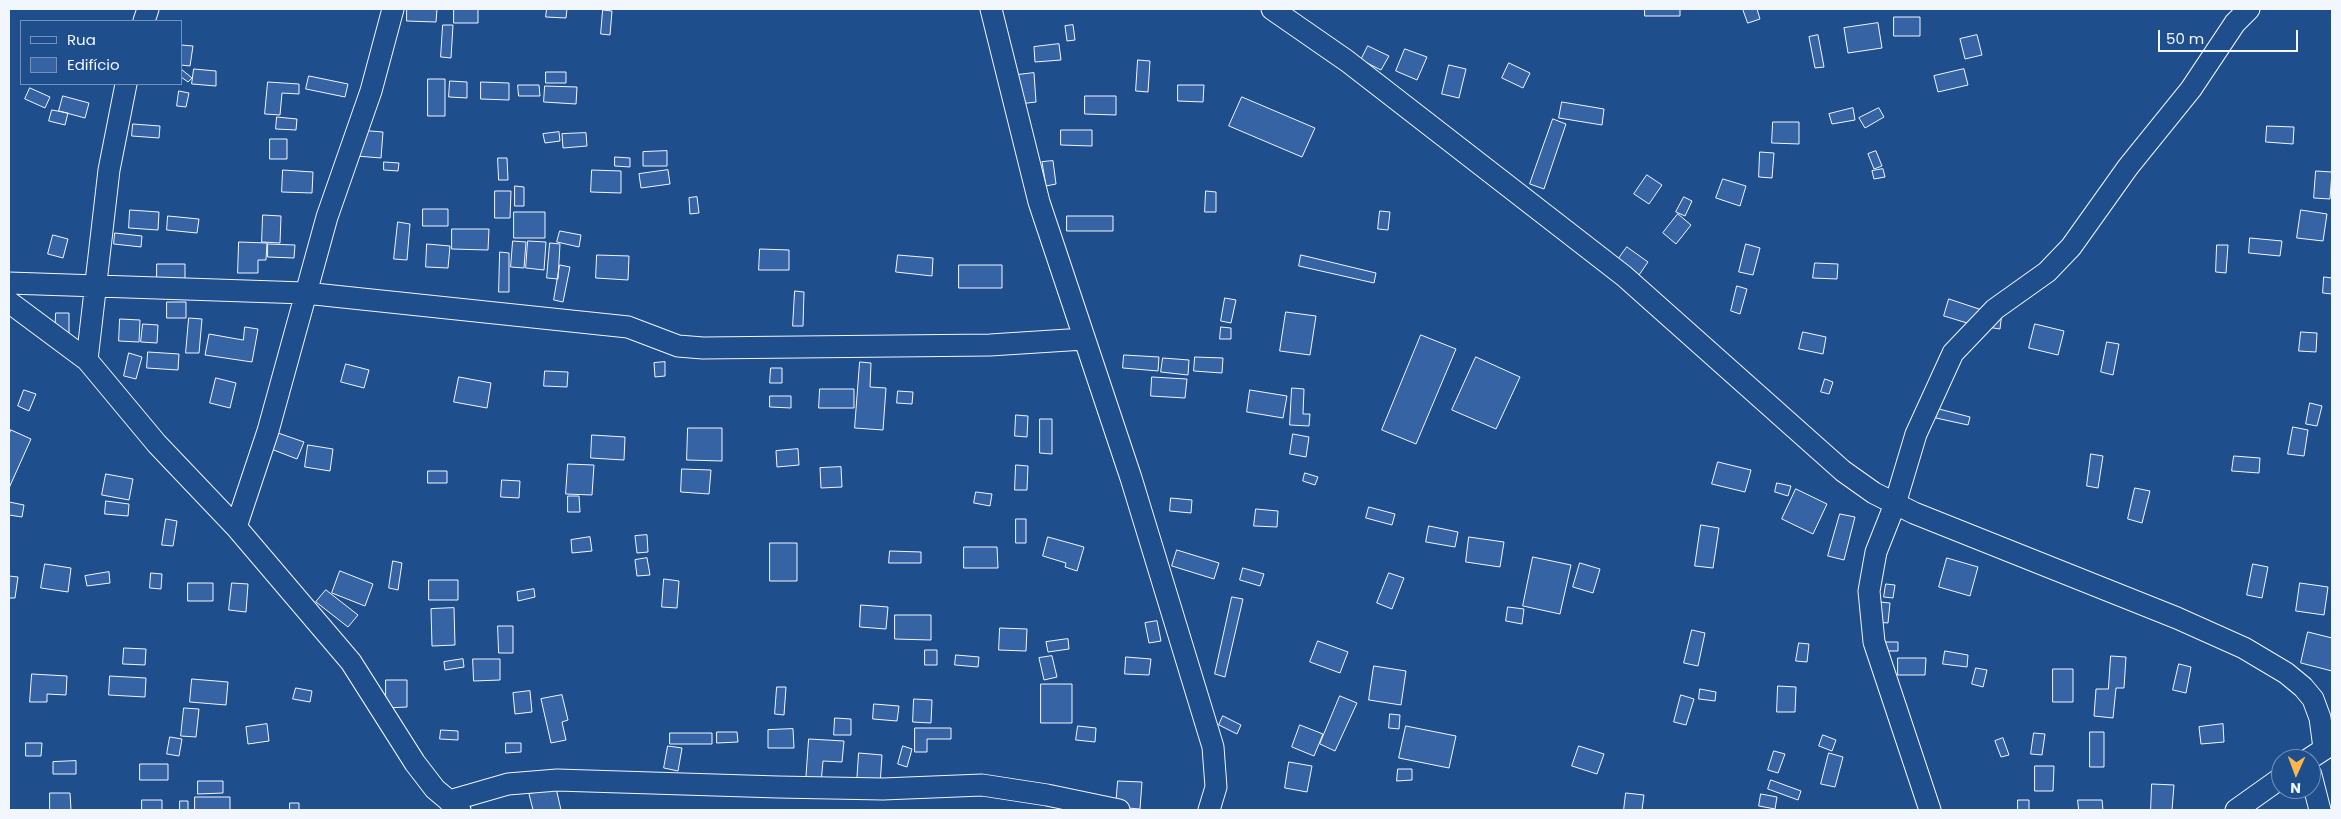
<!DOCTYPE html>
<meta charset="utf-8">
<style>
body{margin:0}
#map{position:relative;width:2341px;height:819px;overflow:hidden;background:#1f4e8c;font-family:Poppins,sans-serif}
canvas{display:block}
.frame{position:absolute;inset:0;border:10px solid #f2f6ff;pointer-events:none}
.legend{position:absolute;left:20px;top:20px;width:162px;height:65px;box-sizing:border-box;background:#1f4e8c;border:1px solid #7391ba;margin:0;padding:6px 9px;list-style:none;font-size:15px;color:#f2f6ff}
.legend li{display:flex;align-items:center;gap:10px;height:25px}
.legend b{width:25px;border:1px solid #7391ba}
.north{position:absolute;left:2271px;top:749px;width:50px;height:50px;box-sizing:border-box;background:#1f4e8c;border:1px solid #7391ba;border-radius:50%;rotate:182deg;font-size:14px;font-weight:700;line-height:20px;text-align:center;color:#f2f6ff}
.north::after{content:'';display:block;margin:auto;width:18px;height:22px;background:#ffb74d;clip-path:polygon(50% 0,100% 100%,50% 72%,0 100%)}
.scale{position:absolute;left:2158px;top:30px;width:140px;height:22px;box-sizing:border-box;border:2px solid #f2f6ff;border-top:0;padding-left:6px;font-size:15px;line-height:18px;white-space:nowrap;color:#f2f6ff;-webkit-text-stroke:4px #1f4e8c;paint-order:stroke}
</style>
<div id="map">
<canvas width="2341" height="819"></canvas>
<div class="frame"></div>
<ul class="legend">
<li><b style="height:6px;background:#1f4e8c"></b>Rua</li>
<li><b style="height:14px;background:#3563a3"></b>Edifício</li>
</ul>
<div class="north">N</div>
<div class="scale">50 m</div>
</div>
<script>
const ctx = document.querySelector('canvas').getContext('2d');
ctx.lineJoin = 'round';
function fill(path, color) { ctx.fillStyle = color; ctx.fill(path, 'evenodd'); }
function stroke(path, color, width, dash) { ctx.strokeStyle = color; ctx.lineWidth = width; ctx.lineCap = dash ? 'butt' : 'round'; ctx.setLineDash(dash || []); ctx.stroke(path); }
const building = new Path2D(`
 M407 9H437L436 22 407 21Z
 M454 9H478V23H454Z
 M547 9H567L566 18 546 17Z
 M1645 9H1680V16H1645Z
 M1743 9H1757L1760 19 1748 23Z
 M603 10 612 11 610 35 601 34Z
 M1894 17H1920V36H1894Z
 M1878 23 1882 48 1848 53 1844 28Z
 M443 25H453L451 58 441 57Z
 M1073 25 1075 40 1067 41 1065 26Z
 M1818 35 1824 67 1815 68 1809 37Z
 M1977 35 1982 55 1965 59 1960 39Z
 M1059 44 1061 60 1035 62 1034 47Z
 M181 45 193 46 190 66 181 65Z
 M1368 46 1389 56 1381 70 1361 60Z
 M1405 49 1427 57 1417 80 1396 71Z
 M1138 60 1150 61 1148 92 1136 91Z
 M1509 63 1530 73 1523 88 1502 78Z
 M1449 65 1466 69 1459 98 1442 94Z
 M181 69 192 78 188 82 181 77Z
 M194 69 216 71V86L192 84Z
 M1964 69 1968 85 1938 92 1934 76Z
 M546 72H566V83H546Z
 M1034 73 1036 102 1019 104 1017 75Z
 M309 76 348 84 345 97 306 89Z
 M428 79H445V116H428Z
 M450 81 467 82V98L449 97Z
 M268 82 299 84V94L282 93 280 115 265 114Z
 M481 82 509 83V100L481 99Z
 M518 85H539L540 96H519Z
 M1178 85H1204L1203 102 1178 101Z
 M545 86 577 87 576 104 544 102Z
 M30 88 50 97 45 108 25 99Z
 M179 91 189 93 186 107 177 106Z
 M63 96 89 103 85 118 59 111Z
 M1085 96H1116V115L1085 114Z
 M1242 97 1315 128 1302 157 1229 126Z
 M1562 102 1604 109 1602 125 1559 118Z
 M1853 108 1855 120 1832 124 1829 114Z
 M1879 108 1884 117 1865 128 1859 118Z
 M52 110 68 113 65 125 49 121Z
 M277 117 297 119 296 130 276 129Z
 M1553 119 1566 124 1544 189 1530 184Z
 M1773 122H1799V144L1772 143Z
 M133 124 160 126 159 138 132 136Z
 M2267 126 2294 127 2293 144 2266 142Z
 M358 130 383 132 381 158 356 156Z
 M1061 130H1092V146L1061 145Z
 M559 132 560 141 545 143 543 134Z
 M586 133 587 146 563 148 562 134Z
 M270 139H287V159H270Z
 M667 151V166H643V152Z
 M1876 151 1882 166 1874 169 1868 154Z
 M1760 152 1774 153 1772 178 1759 177Z
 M615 157 630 158V167L615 166Z
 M498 158H507L508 180H499Z
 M1053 161 1056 184 1046 186 1042 162Z
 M384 162 399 163 398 171 384 170Z
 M1883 169 1885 177 1874 179 1872 171Z
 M283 170 313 172 312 193 282 192Z
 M592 170 621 171V193L591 192Z
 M668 170 670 184 641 188 639 174Z
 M2316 171 2332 172 2330 199 2314 198Z
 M1647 175 1662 185 1649 204 1634 194Z
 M1723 179 1746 186 1740 206 1716 198Z
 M515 186 524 187V206H515Z
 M495 191H511L510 218H495Z
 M1206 191 1216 192V212H1205Z
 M697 197 699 213 690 214 689 198Z
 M1684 197 1692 201 1685 216 1676 212Z
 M423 209H448V226H423Z
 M130 210 159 212 158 230 129 228Z
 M2301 210 2327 214 2323 241 2297 238Z
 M1380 211 1390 212 1388 230 1378 229Z
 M514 212H545V238H514Z
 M1678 214 1691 225 1676 244 1663 233Z
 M263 215 281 216 280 243 262 242Z
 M168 216 199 219 197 233 167 230Z
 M1067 216H1113V231H1067Z
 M398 222 410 224 407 260 394 259Z
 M452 229H489L488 250 452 249Z
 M560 231 581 235 579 247 557 242Z
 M115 233 142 236 141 247 114 244Z
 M53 235 68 239 63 258 48 254Z
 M2250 238 2282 241 2280 256 2249 253Z
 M513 241 526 242 524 268 511 267Z
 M528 241 546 242 544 270 526 268Z
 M239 242 267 243 266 260H258V273H238Z
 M550 243 560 244 558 279 547 278Z
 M268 244 295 245 294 258 268 257Z
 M427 244 450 246 448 268 426 267Z
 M1746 244 1760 248 1753 275 1739 272Z
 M2217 245H2228L2226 273 2216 272Z
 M1627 247 1648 262 1639 275 1617 261Z
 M760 249 789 250V270H759Z
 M500 252 509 253V292H499Z
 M597 255 629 256 628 280 596 278Z
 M898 255 933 258 932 276 896 272Z
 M1301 255 1376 273 1374 283 1299 266Z
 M1815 263 1838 264 1837 279 1813 278Z
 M157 264H185V279L157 280Z
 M560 265 570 267 563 302 554 300Z
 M959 265H1002V288H959Z
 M2324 277 2332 278V294L2323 293Z
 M1737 286 1747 289 1740 314 1731 311Z
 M795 291 804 292 803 326H793Z
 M1225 298 1236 300 1231 323 1221 321Z
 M1949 299 1982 310 1977 326 1944 316Z
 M167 302H186V318H167Z
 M1286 312 1316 316 1310 355 1280 351Z
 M2002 312 2000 329 1981 326Z
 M56 313H69V338H55Z
 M189 318 202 319 199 353H186Z
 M120 319 140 320 139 342 119 341Z
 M143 324 158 325 157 343 141 342Z
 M2035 324 2064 331 2058 355 2029 348Z
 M245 327 258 329 252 362 205 355 209 334 243 340Z
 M1221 327 1231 328V339H1220Z
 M1803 332 1826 337 1823 354 1799 349Z
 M2301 332 2317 333 2316 352 2299 351Z
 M1421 335 1456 349 1416 444 1382 430Z
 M2107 342 2119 344 2113 375 2101 372Z
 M148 352 179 354 178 370 147 368Z
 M129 353 142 357 136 379 124 376Z
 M1124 355 1159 357 1158 371 1123 368Z
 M1195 357 1223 358 1222 373 1194 371Z
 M1476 357 1520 377 1496 429 1452 410Z
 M1163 358 1189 360 1188 375 1161 372Z
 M665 362V376L655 377 654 363Z
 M860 362 871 363 870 387 886 388 883 430 855 428Z
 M346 364 369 370 364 388 341 382Z
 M771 368H782V383H770Z
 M545 371 568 372 567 387 544 386Z
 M459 377 491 383 487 408 454 402Z
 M1152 377 1187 379 1185 398 1151 396Z
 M216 378 236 383 230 408 210 403Z
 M1825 379 1833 382 1829 394 1821 392Z
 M1292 388 1304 389 1303 414H1310L1309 426 1290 425Z
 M820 389H854V408H819Z
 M24 390 36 394 29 411 18 406Z
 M1250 390 1287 396 1283 418 1247 412Z
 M898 391 913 392 912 404 897 403Z
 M770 396H791V408L770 407Z
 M2310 403 2322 406 2317 426 2306 424Z
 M1939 409 1970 417 1968 425 1936 418Z
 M1016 415 1028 416 1027 437 1015 436Z
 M1040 419H1052V454L1040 453Z
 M2293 427 2308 430 2304 456 2288 454Z
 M688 428H722V461L687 460Z
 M11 430 31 439 9 488V435Z
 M278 433 304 442 297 459 271 449Z
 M1293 434 1309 437 1306 457 1290 454Z
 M592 435 625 437 624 460 591 458Z
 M308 445 333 449 330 471 305 467Z
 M798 449 799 465 777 467 776 451Z
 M2091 454 2103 456 2098 488 2087 486Z
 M2234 456 2260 458 2259 473 2232 471Z
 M1718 462 1751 470 1745 492 1712 484Z
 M568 464 594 465 592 495 566 494Z
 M1016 465 1028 466 1027 490H1015Z
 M841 467 842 487 821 488 820 468Z
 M682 469 711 470 709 494 681 492Z
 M428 471H447V483H428Z
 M1305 473 1318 477 1315 485 1303 481Z
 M106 474 133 479 129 500 102 495Z
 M502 480 520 481 519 498 501 497Z
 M1777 483 1791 486 1788 496 1775 492Z
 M2135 488 2150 491 2142 523 2128 519Z
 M1796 489 1827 504 1813 534 1782 519Z
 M976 492 992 494 990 506 974 503Z
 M568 496H579L580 512H568Z
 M1171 498 1192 500 1191 513 1170 511Z
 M106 501 129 504 128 516 105 514Z
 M9 502 24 505 22 517 9 515Z
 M1369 507 1395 514 1392 525 1366 518Z
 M1256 509 1278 511 1277 527 1254 526Z
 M1840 514 1855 517 1844 560 1828 556Z
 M166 519 177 521 173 546 162 545Z
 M1016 519H1026V543H1016Z
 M1701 525 1719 528 1713 568 1695 566Z
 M1429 526 1458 532 1455 547 1426 542Z
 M647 535 648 552 637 553 635 536Z
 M590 537 592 551 572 553 571 540Z
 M1048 537 1084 547 1077 571 1065 567 1066 563 1043 556Z
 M1469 537 1504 542 1500 567 1466 562Z
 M770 543H797V581H770Z
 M964 547H997L998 568H964Z
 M1177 550 1219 563 1214 579 1172 566Z
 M890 551 921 552V563H889Z
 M1533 557 1571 565 1560 614 1523 606Z
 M647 558 650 575 637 576 635 560Z
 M1947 558 1978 567 1970 596 1939 587Z
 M393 561 402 563 398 590 389 588Z
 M1580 563 1600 569 1593 593 1573 587Z
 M45 564 71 568 68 592 41 588Z
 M2253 564 2268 567 2262 598 2247 595Z
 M1243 568 1264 574 1260 586 1240 580Z
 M340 571 373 584 365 606 332 593Z
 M109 572 110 583 87 586 85 576Z
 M151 573 162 574 161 589 150 588Z
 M1389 573 1404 578 1392 609 1377 603Z
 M9 576 18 577 15 598H9Z
 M664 579 679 581 677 608 662 607Z
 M429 580H458V600H429Z
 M188 583H213V601H188Z
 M232 583 248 584 246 612 229 610Z
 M2300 583 2328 587 2324 615 2296 611Z
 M1886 584 1895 585 1893 598 1884 597Z
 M534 589 535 597 518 601 517 592Z
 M326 590 358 615 348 627 316 602Z
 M1232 597 1243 599 1225 677 1215 674Z
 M1880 602 1890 603 1888 623 1877 622Z
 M861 605 888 607 886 629 860 627Z
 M1508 607 1524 609 1522 624 1506 621Z
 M454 608 455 645 432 646 431 609Z
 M895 615H931V640L895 639Z
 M1157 621 1161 641 1149 643 1145 623Z
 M498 626H513V653H499Z
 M1000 628 1027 629 1026 651 999 650Z
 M1692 630 1705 633 1698 666 1684 663Z
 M2308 632 2332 638V671L2301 663Z
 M1068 639 1069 649 1048 652 1046 642Z
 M1318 641 1348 652 1340 673 1310 662Z
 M1881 642H1898V651H1881Z
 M1799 643 1809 644 1807 662 1796 661Z
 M124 648 146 649 145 665 123 664Z
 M925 650H937V665H925Z
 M1945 651 1968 655 1967 667 1943 664Z
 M956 655 979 657 978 667 955 665Z
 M1052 656 1057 677 1044 680 1039 658Z
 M2111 656 2126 657 2124 688H2116L2113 718 2094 716 2096 689H2108Z
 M1126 657 1151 659 1149 675 1125 674Z
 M1898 658H1926L1925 675H1898Z
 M463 659 464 667 445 670 444 662Z
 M473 659H500V680L474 681Z
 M2179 664 2191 667 2186 693 2173 690Z
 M1374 666 1406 671 1401 705 1369 700Z
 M1976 668 1987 670 1983 687 1972 684Z
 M2053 669H2073V702H2053Z
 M32 674 67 676 66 695 47 694V702H30Z
 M110 676 146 678 145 697 109 695Z
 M192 679 228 682 226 705 190 702Z
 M386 680H407V707L386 708Z
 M1041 684H1072V723H1041Z
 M1778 686 1796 687 1795 712H1777Z
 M777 687H786L784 715 775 714Z
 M296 688 312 691 310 702 293 699Z
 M1700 689 1716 692 1715 701 1699 699Z
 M530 691 532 712 515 714 513 693Z
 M562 695 568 720 562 722 566 740 551 743 541 699Z
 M1681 695 1694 699 1686 725 1674 722Z
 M1340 696 1357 703 1335 751 1320 744Z
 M914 699 932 700 931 723 913 722Z
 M874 704 899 706 897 721 873 719Z
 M184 708 199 709 196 737 181 736Z
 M1390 714 1400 715 1399 729 1389 728Z
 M1223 716 1241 725 1237 734 1219 725Z
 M835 718 851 719V735H834Z
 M267 724 269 741 248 744 246 727Z
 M2223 724 2224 742 2201 744 2199 727Z
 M1300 725 1323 734 1314 756 1292 747Z
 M1078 726 1096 728 1095 742 1076 740Z
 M1406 726 1456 736 1449 768 1399 758Z
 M915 728H951V739H927V752H915Z
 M793 729 794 748H768V730Z
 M441 730 458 731V740L440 739Z
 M717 732H737L738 742 717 743Z
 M2090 732H2104V767H2090Z
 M670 733H712V744H670Z
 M2034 733 2045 734 2042 755 2031 754Z
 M1823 735 1836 740 1832 751 1819 746Z
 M170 737 182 739 179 756 167 754Z
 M2003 738 2009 755 2001 757 1995 741Z
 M809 739 844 741 842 762 823 761 821 783 806 782Z
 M26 743H42L41 756H26Z
 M506 743H521V752L506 753Z
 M668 746 682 748 678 771 664 768Z
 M903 746 912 749 907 767 898 764Z
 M1579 746 1604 754 1597 774 1572 766Z
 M1774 751 1785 754 1778 773 1768 770Z
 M859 753 882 755 880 785 857 783Z
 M1829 753 1843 757 1835 787 1821 784Z
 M76 761V774H53V762Z
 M1289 762 1312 766 1307 792 1285 788Z
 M140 764H168V780H140Z
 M2035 766H2054L2053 791H2035Z
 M1398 769H1412V780L1397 781Z
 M1771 780 1801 791 1798 800 1768 789Z
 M198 781H223V793L198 794Z
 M1118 781 1142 782 1140 809 1116 807Z
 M2152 784 2174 785 2172 810H2151Z
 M556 788 561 810H533L529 794Z
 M50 793H70L71 810H50Z
 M1626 793 1644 795 1642 810H1624Z
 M1761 794 1777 797 1775 809 1759 806Z
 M195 797H230V810H195Z
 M142 800H162V810H142Z
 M2018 800H2029V810H2018Z
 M2078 800H2102L2103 810H2079Z
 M180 801H188V810H180Z
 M290 803H299V810H290Z`);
fill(building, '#3563a3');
stroke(building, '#f2f6ff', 1);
const minor = new Path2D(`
 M991 9 1039 202 1131 478 1213 747 1216 787 1209 810
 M1272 9 1347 61 1624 276 1843 471 1874 493 1914 513 2177 618 2244 648 2286 673 2303 687 2313 699 2320 718 2324 748
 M144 21 148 9
 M9 283 305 293 628 327 678 346 703 348 990 345 1084 339
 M9 302 87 360 157 444 236 527 351 662 415 763 435 789 460 810
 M87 360 109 170 126 84
 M236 527 268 431 327 217 371 91 393 9
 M2309 759 2332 744
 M2311 775 2320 810
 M449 801 508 784 557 780 778 787 883 789 982 785 1047 795 1119 810
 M1930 810 1874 642 1869 591 1876 552 1895 504 1916 434 1953 353 1995 309 2047 272 2071 247 2128 167 2191 89 2235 23 2249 9
 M2236 810 2281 778`);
stroke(minor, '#f2f6ff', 23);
stroke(minor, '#1f4e8c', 21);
</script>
